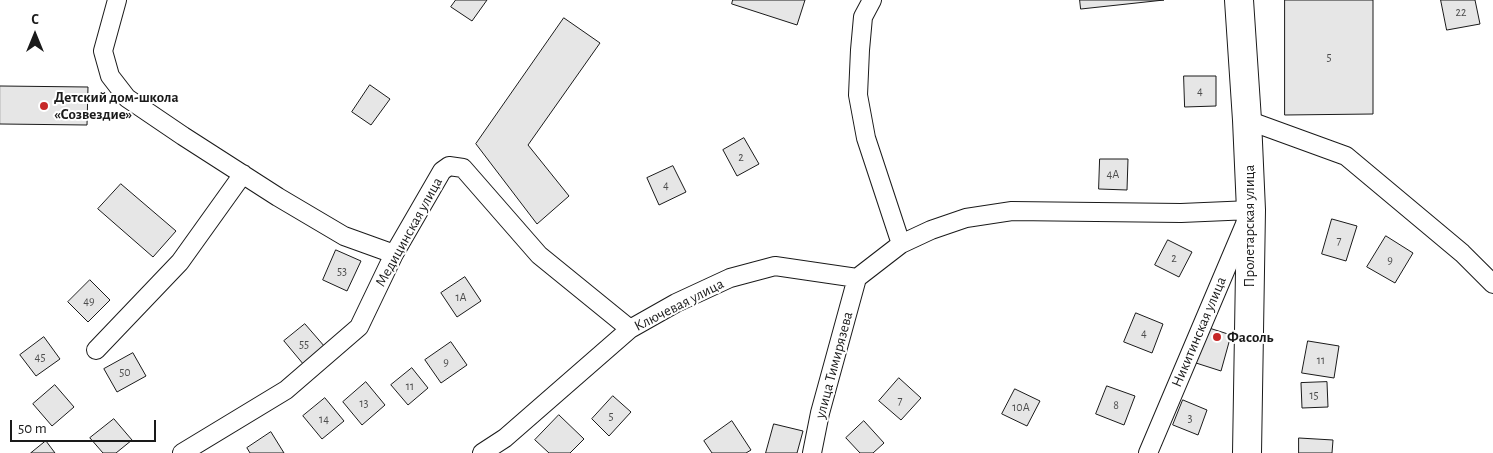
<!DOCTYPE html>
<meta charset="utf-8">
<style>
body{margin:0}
#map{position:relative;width:1493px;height:453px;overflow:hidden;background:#fff;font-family:"Alegreya Sans",sans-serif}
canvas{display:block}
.north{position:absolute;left:10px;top:10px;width:50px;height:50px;-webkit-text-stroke:4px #fff;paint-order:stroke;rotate:0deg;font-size:14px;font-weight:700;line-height:20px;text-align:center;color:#1a1a1a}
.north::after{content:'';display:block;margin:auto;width:18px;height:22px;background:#1a1a1a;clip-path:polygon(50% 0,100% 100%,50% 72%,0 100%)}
.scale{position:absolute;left:10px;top:420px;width:146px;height:22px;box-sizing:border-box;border:2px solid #1a1a1a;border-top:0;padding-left:6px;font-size:15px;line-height:18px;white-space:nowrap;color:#1a1a1a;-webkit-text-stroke:4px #fff;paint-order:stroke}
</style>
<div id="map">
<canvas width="1493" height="453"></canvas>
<div class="north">С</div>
<div class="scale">50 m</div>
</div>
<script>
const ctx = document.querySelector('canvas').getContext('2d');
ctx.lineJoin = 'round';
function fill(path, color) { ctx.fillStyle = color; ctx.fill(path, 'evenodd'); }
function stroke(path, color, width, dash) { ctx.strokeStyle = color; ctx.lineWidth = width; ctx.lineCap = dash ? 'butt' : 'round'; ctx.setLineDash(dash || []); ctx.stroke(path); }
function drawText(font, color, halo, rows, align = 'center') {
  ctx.font = font + ' "Alegreya Sans",sans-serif'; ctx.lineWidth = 4; ctx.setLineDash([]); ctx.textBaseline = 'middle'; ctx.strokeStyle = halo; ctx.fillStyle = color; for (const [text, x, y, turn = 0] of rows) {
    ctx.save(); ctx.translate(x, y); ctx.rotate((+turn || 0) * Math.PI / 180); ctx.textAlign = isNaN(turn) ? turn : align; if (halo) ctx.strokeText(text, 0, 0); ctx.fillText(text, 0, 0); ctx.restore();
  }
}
const building = new Path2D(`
 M456 0H487L472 21 451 7Z
 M733 0H805L797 25 732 4Z
 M1080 0H1164L1081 9Z
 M1285 0H1373V114L1285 115Z
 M1441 0H1475L1480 24 1447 30Z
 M564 18 600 43 528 145 569 196 537 224 476 144Z
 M1184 76H1216V106L1185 107Z
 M370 85 390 99 371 125 352 112Z
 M0 86 88 87 87 125 0 124Z
 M744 138 759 164 737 176 723 150Z
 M1100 159H1128L1127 190 1099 189Z
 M673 166 686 192 659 205 647 178Z
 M121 184 176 231 153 257 98 209Z
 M1332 219 1357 226 1346 261 1322 254Z
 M1386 236 1413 253 1395 283 1367 267Z
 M1168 240 1192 252 1179 277 1155 265Z
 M336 250 361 261 347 291 323 280Z
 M465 277 481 301 457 317 441 293Z
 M90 280 110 300 88 322 68 302Z
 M1136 313 1163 324 1152 353 1124 342Z
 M305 324 325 347 304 365 284 341Z
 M1206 327 1231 335 1221 371 1196 363Z
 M44 337 60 359 36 376 20 355Z
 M1308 341 1339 346 1334 378 1302 373Z
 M451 342 467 365 441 383 425 360Z
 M133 353 146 376 117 392 104 369Z
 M412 368 428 388 408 405 391 385Z
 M899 378 921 398 901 420 879 401Z
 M366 382 385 405 362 425 343 402Z
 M1327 382 1328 407 1302 408 1301 383Z
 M55 385 74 407 52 426 33 404Z
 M1107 386 1135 396 1124 425 1096 414Z
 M1015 389 1040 401 1027 426 1002 414Z
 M613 396 631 412 609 436 592 419Z
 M325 398 344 421 322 439 303 416Z
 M1183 400 1207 410 1198 435 1173 425Z
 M559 415 584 439 570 453H549L535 440Z
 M114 419 132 440 116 453H103L90 438Z
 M732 421 751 450 746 453H712L704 441Z
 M864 421 884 443 873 453H860L846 438Z
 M774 424 803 431 797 453H766Z
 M271 432 284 453H250L247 448Z
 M1299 438 1333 440 1332 453H1299Z
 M46 441 55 453H31Z`);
fill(building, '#e6e6e6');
stroke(building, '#1a1a1a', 1);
const street = new Path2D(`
 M117 0 103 51 110 76 127 98 183 136 278 197 344 236 394 254
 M872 0 863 17 860 50 858 95 866 138 901 244
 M1247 120 1346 156 1462 253 1493 284
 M857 278 901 244 931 230 966 218 1012 211 1181 213 1251 210 1148 453
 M96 350 180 262 243 174
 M182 453 286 390 359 327 394 254 442 171 449 166 463 168 539 255 630 329
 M482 453 505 438 630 329 676 303 730 278 775 266 857 278
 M812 453 820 413 857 278`);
const primary = new Path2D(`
 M1239 0 1247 120 1251 210 1247 453`);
stroke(street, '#1a1a1a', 20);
stroke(primary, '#1a1a1a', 30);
stroke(street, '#fff', 18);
stroke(primary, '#fff', 28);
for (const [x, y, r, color] of [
 [44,106,5,"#c62828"],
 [1217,337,5,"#c62828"]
]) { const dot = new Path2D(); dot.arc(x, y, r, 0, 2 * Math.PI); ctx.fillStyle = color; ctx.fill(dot); stroke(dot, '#fff', 2); }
drawText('12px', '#4d4d4d', null, [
 ["22",1461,12],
 ["5",1329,57],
 ["4",1200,91],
 ["2",741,157],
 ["4А",1113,174],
 ["4",666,185],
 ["7",1339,240],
 ["2",1174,258],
 ["9",1390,260],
 ["53",342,271],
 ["1А",461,297],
 ["49",89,301],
 ["4",1144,333],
 ["55",304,344],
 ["45",40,357],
 ["11",1321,360],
 ["9",446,362],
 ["50",125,372],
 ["11",410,386],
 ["15",1314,395],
 ["7",900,400],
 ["13",364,403],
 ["8",1116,405],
 ["10А",1021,407],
 ["5",611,416],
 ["3",1190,418],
 ["14",324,419]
]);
drawText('bold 15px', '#1a1a1a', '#fff', [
 ["Детский дом-школа",54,97],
 ["«Созвездие»",54,114],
 ["Фасоль",1227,337]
], 'left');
drawText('15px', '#1a1a1a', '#fff', [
 ["Пролетарская улица",1249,226,-90],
 ["Медицинская улица",409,232,-61],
 ["Ключевая улица",679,305,-27],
 ["Никитинская улица",1199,332,-67],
 ["улица Тимирязева",834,365,-75]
]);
</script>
